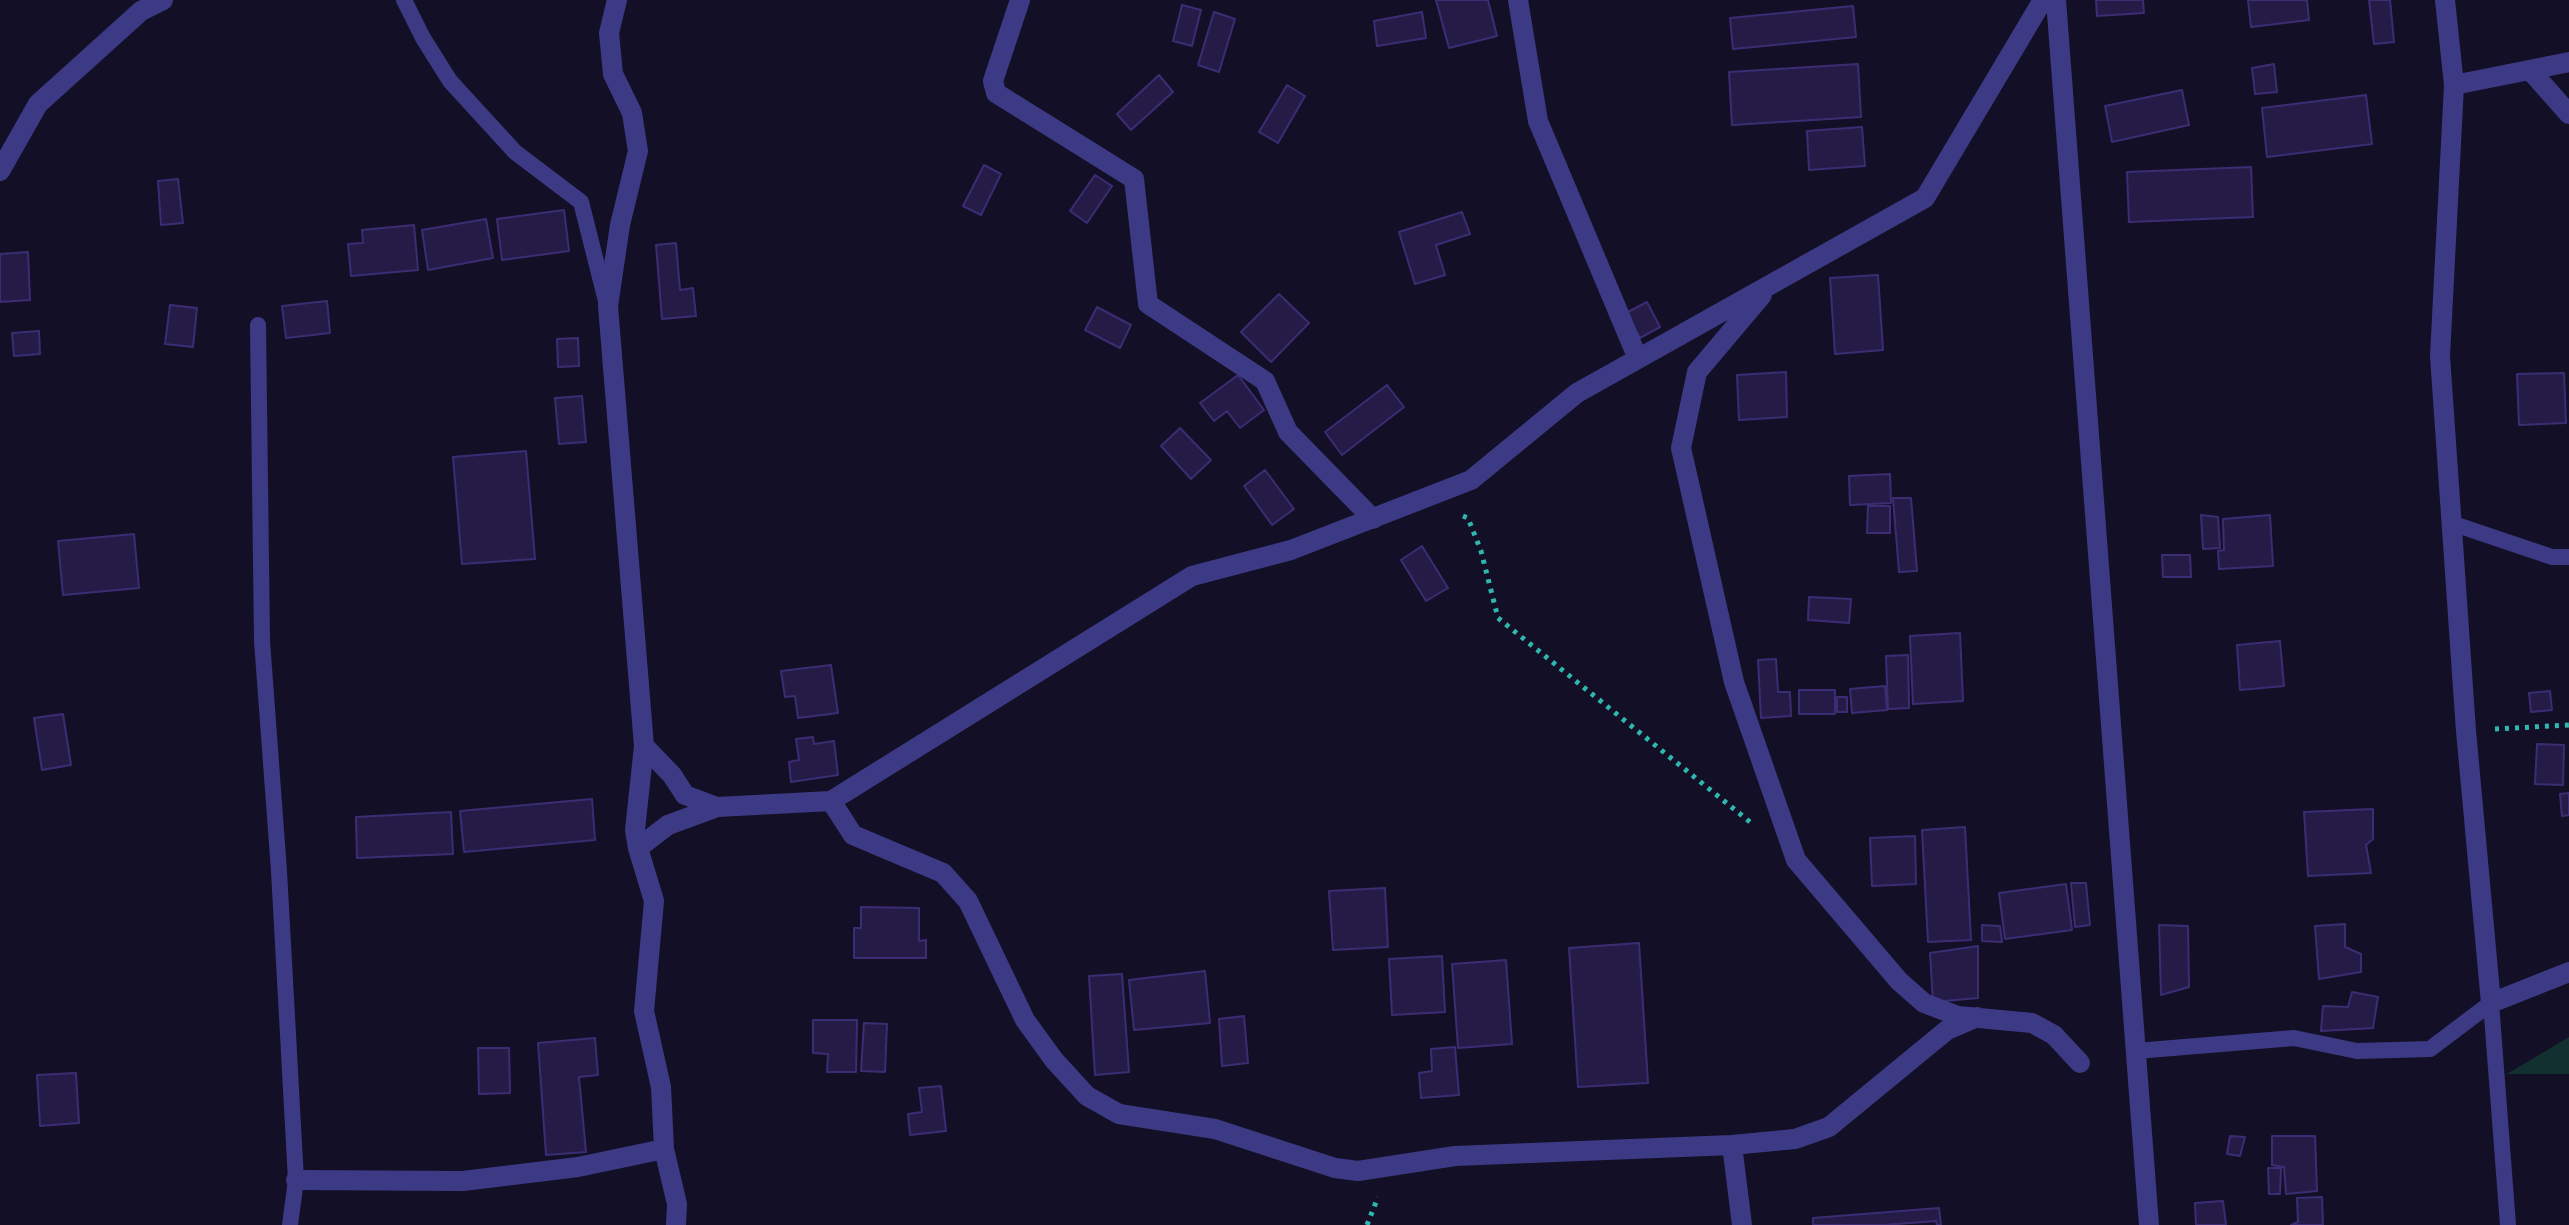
<!DOCTYPE html>
<style>
body{margin:0}
canvas{display:block;background:#130f26}
</style>
<canvas width="2569" height="1225"></canvas>
<script>
const ctx = document.querySelector('canvas').getContext('2d');
ctx.lineJoin = 'round';
function fill(path, color) { ctx.fillStyle = color; ctx.fill(path, 'evenodd'); }
function stroke(path, color, width, dash) { ctx.strokeStyle = color; ctx.lineWidth = width; ctx.lineCap = dash ? 'butt' : 'round'; ctx.setLineDash(dash || []); ctx.stroke(path); }
fill(new Path2D(`
 M2569 1037V1074H2507Z`), '#12302f');
const building = new Path2D(`
 M1436 0H1488L1497 36 1449 48Z
 M2096 0H2143L2144 13 2097 16Z
 M2248 0H2307L2309 20 2251 27Z
 M2369 0H2390L2394 42 2374 44Z
 M1182 5 1201 10 1192 46 1173 41Z
 M1853 6 1856 37 1733 49 1730 18Z
 M1214 12 1235 19 1219 72 1198 65Z
 M1422 12 1426 38 1377 46 1374 21Z
 M1858 64 1861 117 1732 125 1729 72Z
 M2274 64 2277 92 2255 94 2252 68Z
 M1159 75 1173 92 1131 130 1117 114Z
 M1287 85 1305 96 1278 143 1259 132Z
 M2182 90 2189 125 2112 142 2105 106Z
 M2366 95 2372 144 2267 157 2262 108Z
 M1862 127 1865 166 1809 170 1807 131Z
 M984 165 1001 174 981 215 963 206Z
 M2251 167 2253 217 2129 222 2127 172Z
 M1095 175 1112 186 1087 223 1070 211Z
 M178 179 183 223 161 225 158 181Z
 M564 210 569 251 502 260 497 219Z
 M1462 212 1470 234 1436 245 1445 275 1415 284 1399 232Z
 M486 219 493 258 428 270 422 230Z
 M414 225 418 270 351 276 348 244 363 243 362 230Z
 M676 243 680 290 693 288 696 316 662 319 656 245Z
 M28 252 30 300 0 302V254Z
 M1878 275 1883 350 1835 354 1830 278Z
 M1279 294 1309 323 1271 362 1241 332Z
 M327 301 330 333 286 338 282 306Z
 M1647 302 1660 327 1640 338 1626 313Z
 M170 305 197 308 193 347 165 344Z
 M1097 307 1131 325 1120 348 1085 330Z
 M39 331 40 354 14 356 12 333Z
 M578 338 579 366 558 367 557 339Z
 M1786 372 1787 417 1739 420 1737 375Z
 M2564 373 2566 423 2519 425 2517 374Z
 M1238 375 1264 410 1240 428 1227 411 1214 421 1200 403Z
 M1387 385 1404 407 1342 455 1325 432Z
 M582 396 586 442 559 444 555 398Z
 M1180 428 1211 460 1191 479 1161 446Z
 M526 451 535 559 462 564 453 457Z
 M1265 470 1294 509 1272 525 1244 486Z
 M1890 474 1891 503 1850 505 1849 476Z
 M1893 498H1911L1917 571 1899 572Z
 M1868 506H1890V533H1867Z
 M2201 515 2218 517 2220 548 2203 549Z
 M2270 515 2273 566 2219 569 2218 551 2224 550 2223 519Z
 M134 534 139 588 63 595 58 541Z
 M1422 546 1448 588 1426 601 1401 560Z
 M2162 555H2190L2191 577H2163Z
 M1809 597 1851 599 1849 623 1808 620Z
 M1960 633 1963 701 1913 704 1910 636Z
 M2280 641 2284 686 2240 690 2237 645Z
 M1908 655 1909 708 1888 709 1886 656Z
 M1776 659 1778 692H1790L1791 716 1761 718 1758 660Z
 M831 665 838 713 798 718 795 696 785 697 781 671Z
 M1885 686 1887 710 1852 713 1850 689Z
 M1799 690H1835V714H1799Z
 M2550 691 2552 710 2531 712 2529 693Z
 M1837 697H1847V712H1837Z
 M63 714 71 765 42 770 34 718Z
 M813 737 814 744 834 741 838 775 791 782 789 762 799 760 796 739Z
 M2537 744 2564 745 2563 785 2535 784Z
 M2569 793V815L2562 816 2560 794Z
 M592 799 595 840 464 852 460 811Z
 M2373 809V839L2366 845 2371 873 2308 876 2304 812Z
 M451 812 453 854 357 858 356 817Z
 M1965 827 1971 940 1928 942 1922 830Z
 M1915 836 1916 884 1872 886 1870 838Z
 M2071 883H2086L2090 925 2075 927Z
 M2066 884 2072 930 2005 939 1999 893Z
 M1385 888 1388 947 1333 950 1329 891Z
 M861 907 919 908V941L926 940V958H854V928H861Z
 M2345 924V947L2361 954V972L2319 979 2315 926Z
 M1982 925 2000 926 2002 942 1982 941Z
 M2159 925 2188 926 2189 987 2161 995Z
 M1639 943 1648 1083 1578 1087 1569 948Z
 M1978 946V998L1933 1002 1930 953Z
 M1442 956 1445 1012 1392 1015 1389 959Z
 M1506 960 1512 1044 1458 1048 1452 964Z
 M1205 971 1210 1023 1134 1030 1129 980Z
 M1122 974 1129 1072 1095 1075 1089 976Z
 M2352 992 2378 997 2373 1028 2321 1031 2323 1006 2348 1007Z
 M1244 1016 1248 1063 1222 1066 1219 1019Z
 M813 1020H857L856 1072H827L828 1054 813 1053Z
 M864 1023 887 1024 885 1072 861 1071Z
 M595 1038 598 1075 579 1077 586 1152 546 1155 538 1043Z
 M1455 1047 1459 1095 1421 1098 1419 1073 1432 1071 1431 1049Z
 M478 1048H509L510 1093 479 1094Z
 M76 1073 79 1123 40 1126 37 1075Z
 M941 1086 946 1131 910 1135 908 1114 922 1112 919 1088Z
 M2230 1136 2245 1137 2240 1156 2227 1154Z
 M2272 1136H2315L2317 1191 2286 1194 2284 1167 2272 1165Z
 M2268 1168H2281L2280 1194H2269Z
 M2322 1197 2323 1225H2291L2298 1222 2297 1198Z
 M2223 1201 2226 1225H2196L2195 1203Z
 M1939 1208 1941 1225H1937L1936 1221 1884 1225H1813V1218Z`);
fill(building, '#241b47');
stroke(building, '#3b2d73', 2);
stroke(new Path2D(`
 M1463 516 1468 518 1481 551 1498 618 1750 822
 M2495 729 2569 725
 M1367 1225 1378 1197`), '#2fb8b0', 5, [4, 6]);
stroke(new Path2D(`
 M404 0 423 38 450 81 515 152 581 202 606 301
 M258 325 262 641 279 871 296 1180 290 1225
 M2451 523 2552 557H2569
 M2491 1003 2508 1225
 M2136 1051 2294 1038 2357 1051 2430 1049 2491 1003`), '#3d3a85', 16);
stroke(new Path2D(`
 M617 0 609 33 613 74 632 113 638 151 620 225 608 306 644 746 635 830 638 848
 M1020 0 993 81 996 93 1134 179 1148 304 1265 381 1288 432 1373 519
 M1518 0 1538 121 1638 359
 M2056 0 2149 1225
 M2445 0 2454 85 2440 356 2466 731 2491 1003 2569 972
 M2530 70 2569 114
 M2454 85 2569 62
 M0 171 38 104 141 11 163 0
 M1762 295 1697 372 1681 448 1734 682 1796 860 1899 981 1924 1003 1958 1016 2032 1023 2054 1035 2080 1063
 M644 746 672 775 685 795 717 807 831 801 1192 576 1291 550 1471 480 1577 393 1925 198 2043 0
 M831 801 853 835 943 873 968 901 1025 1020 1054 1060 1087 1096 1119 1114 1215 1129 1335 1168 1358 1171 1455 1156 1732 1145 1795 1139 1829 1127 1947 1030 1977 1017
 M1732 1145 1742 1225
 M296 1180 463 1181 578 1167 664 1149
 M676 1225 677 1204 664 1149 661 1087 644 1011 654 901 638 848 668 825 717 807`), '#3d3a85', 20);
</script>
